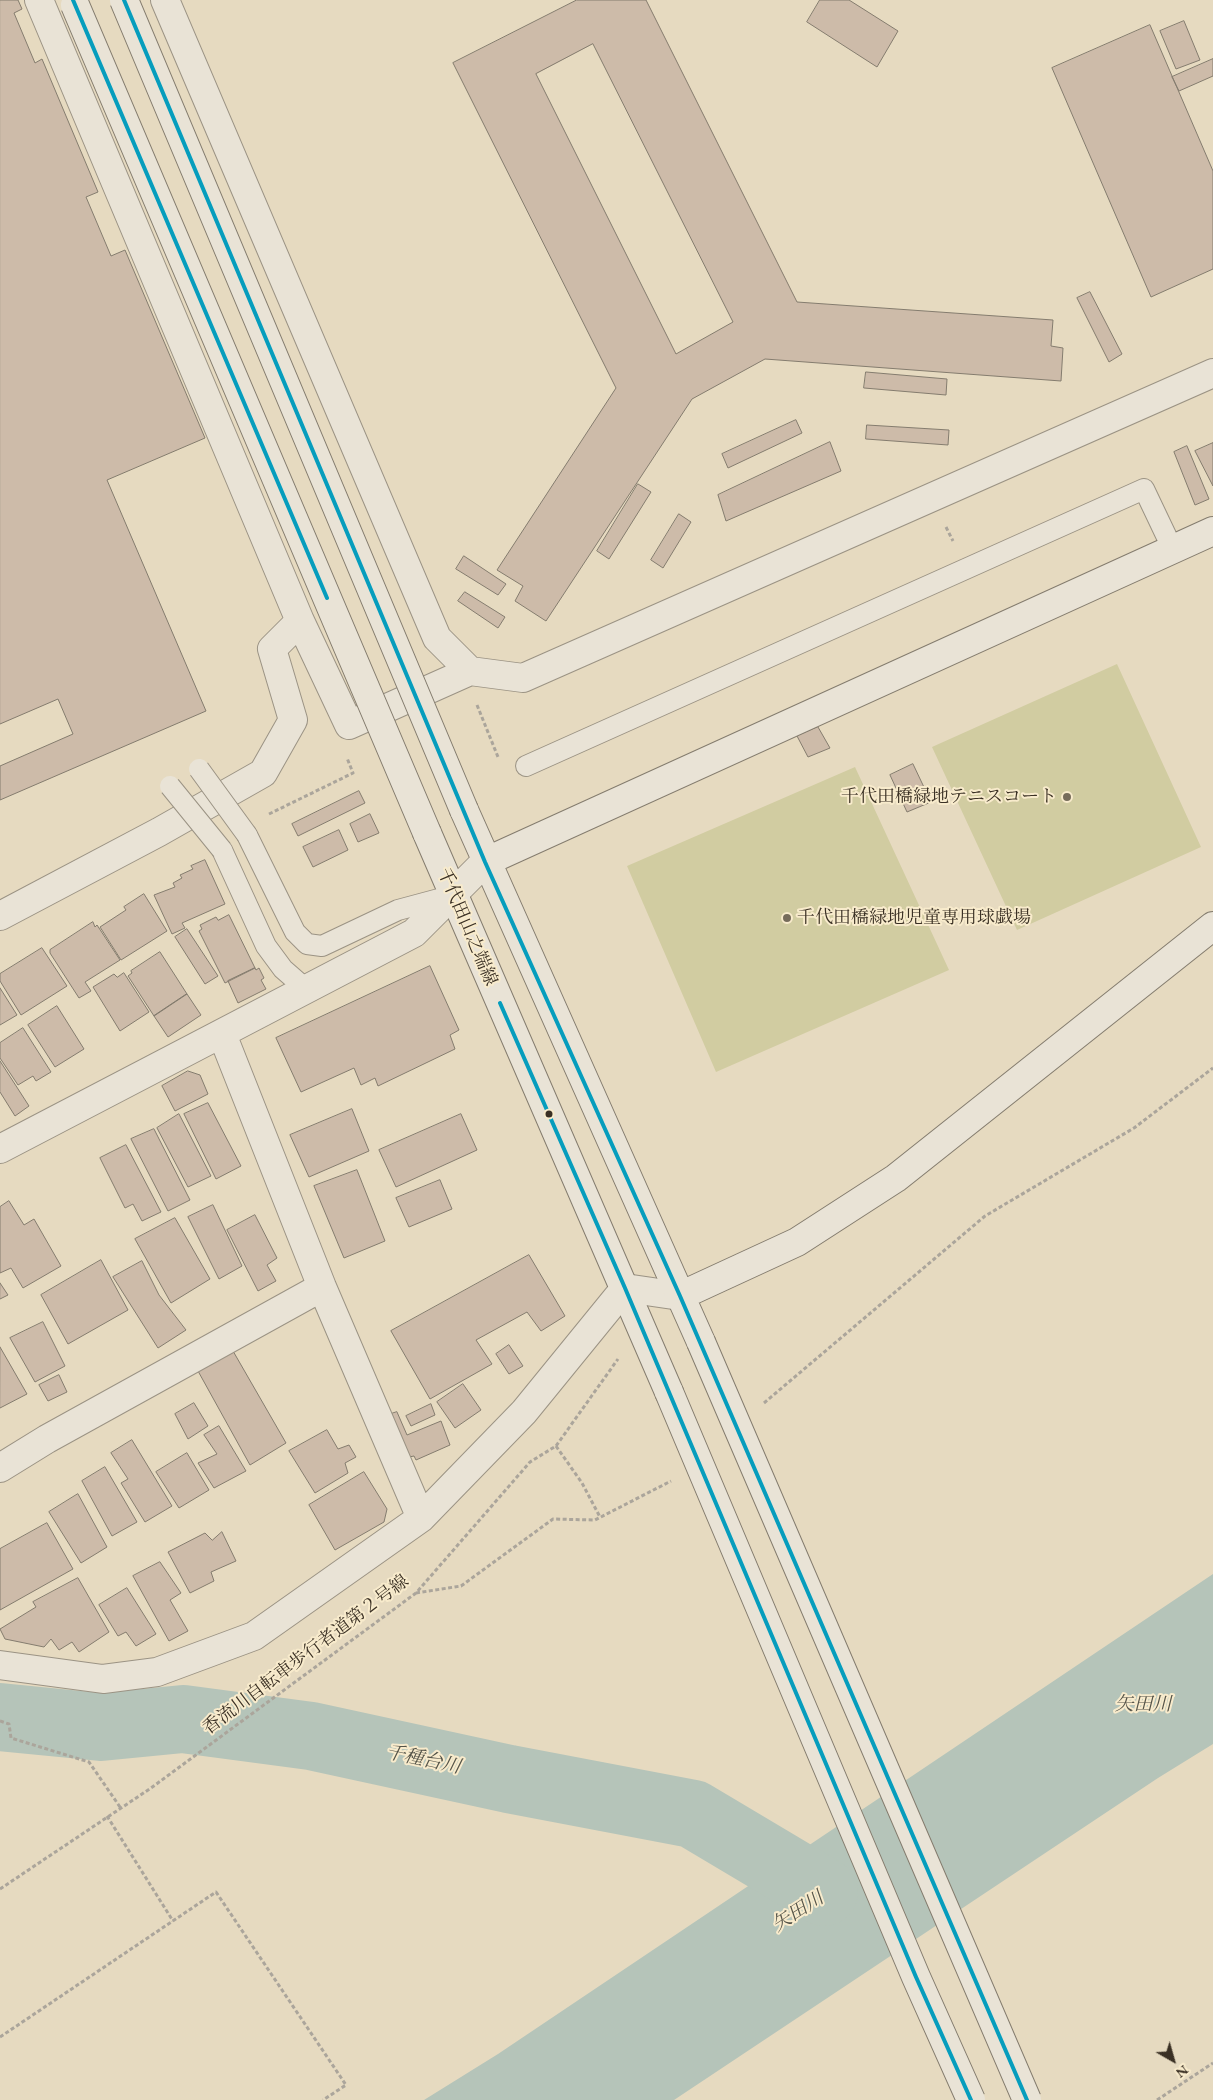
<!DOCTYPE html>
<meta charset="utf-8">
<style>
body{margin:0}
#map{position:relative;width:1213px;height:2100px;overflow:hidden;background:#e6dac0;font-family:"EB Garamond",serif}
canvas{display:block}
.north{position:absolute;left:1148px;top:2035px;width:50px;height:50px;-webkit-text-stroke:4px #f8ebcc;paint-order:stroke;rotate:142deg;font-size:14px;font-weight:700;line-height:20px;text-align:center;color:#3a3024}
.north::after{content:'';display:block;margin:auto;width:18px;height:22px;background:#3a3024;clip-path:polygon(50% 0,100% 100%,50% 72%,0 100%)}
</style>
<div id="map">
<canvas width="1213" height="2100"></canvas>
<div class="north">N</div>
</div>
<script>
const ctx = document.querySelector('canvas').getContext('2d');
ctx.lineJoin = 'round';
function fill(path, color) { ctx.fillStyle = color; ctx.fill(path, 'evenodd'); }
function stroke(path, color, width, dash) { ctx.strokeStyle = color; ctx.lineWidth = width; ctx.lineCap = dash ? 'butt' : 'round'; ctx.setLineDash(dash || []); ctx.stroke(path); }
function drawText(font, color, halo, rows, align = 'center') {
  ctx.font = font + ' "EB Garamond","Noto Serif JP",serif'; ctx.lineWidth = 4; ctx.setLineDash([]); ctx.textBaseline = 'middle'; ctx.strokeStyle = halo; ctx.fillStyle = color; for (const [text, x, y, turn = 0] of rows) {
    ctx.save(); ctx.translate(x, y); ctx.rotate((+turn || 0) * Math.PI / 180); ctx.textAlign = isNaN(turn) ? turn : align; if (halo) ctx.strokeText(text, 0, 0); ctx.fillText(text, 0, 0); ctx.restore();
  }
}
fill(new Path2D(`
 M1117 664 1201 847 1017 930 932 747Z
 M855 767 949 970 716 1072 627 866Z`), '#d1cca1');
fill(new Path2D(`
 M1213 1574V1744L1158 1778 674 2100H424L498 2054Z`), '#b5c4b9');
stroke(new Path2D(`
 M0 1717 101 1727 183 1719 311 1736 509 1779 693 1814 824 1892`), '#b5c4b9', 68);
const building = new Path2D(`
 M0 0H18L22 9 14 13 35 63 42 59 98 192 86 197 111 256 125 250 205 438 107 480 206 711 0 800V766L73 734 58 699 0 724Z
 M577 0H646L797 302 1053 320 1051 346 1063 348 1061 381 765 359 692 399 546 621 515 601 523 586 497 570 616 388 453 63ZM593 44 733 322 676 354 536 74Z
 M820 0H849L898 31 877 67 807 22Z
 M1184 21 1200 60 1176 69 1160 31Z
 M1150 25 1213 171V269L1151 297 1052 68Z
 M1213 59V76L1179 91 1172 77Z
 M1090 292 1122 354 1109 362 1077 298Z
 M866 372 947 379 946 395 864 388Z
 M796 420 802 433 728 468 722 454Z
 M867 425 949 430 948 445 866 439Z
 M830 442 841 471 726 521 718 495Z
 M1213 443V486L1195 451Z
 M1187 446 1209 499 1195 505 1174 452Z
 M638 484 651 492 609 559 597 551Z
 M679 514 691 522 663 568 651 560Z
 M464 556 506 584 498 595 456 569Z
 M465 592 505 617 498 628 458 601Z
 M818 727 830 748 808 757 797 736Z
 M913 764 931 802 907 812 890 775Z
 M359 791 365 803 298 836 292 824Z
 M370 814 379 833 358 842 350 824Z
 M339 830 348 850 313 867 303 847Z
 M205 860 225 904 182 923 185 928 172 934 154 895 175 887 173 883 182 878 180 875 193 869 191 866Z
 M144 894 167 931 121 960 100 927 126 910 124 907Z
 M229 915 255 968 225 983 199 931 202 929 200 925 216 917 218 920Z
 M93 922 95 927 97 925 120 960 85 982 91 991 79 998 50 953V950Z
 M187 929 218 976 205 984 175 937Z
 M42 948 67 986 21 1015 0 981V974Z
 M160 952 187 994 154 1016 128 976 132 973 131 971Z
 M430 966 459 1030 450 1035 455 1049 378 1086 375 1078 361 1085 354 1068 301 1092 276 1038Z
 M255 968 256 970 259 968 264 978 261 980 266 989 238 1003 228 981Z
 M124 973 149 1012 120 1031 93 987 114 974 117 977Z
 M0 988 17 1015 0 1025Z
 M187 994 201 1015 168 1037 154 1016Z
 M57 1006 84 1049 55 1067 28 1025Z
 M23 1028 51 1072 36 1081 33 1076 18 1085 0 1058V1043Z
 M0 1061 29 1106 15 1116 0 1092Z
 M188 1071 200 1075 208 1094 175 1111 162 1086Z
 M208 1103 241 1166 216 1179 184 1114Z
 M352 1109 369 1151 309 1177 290 1135Z
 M179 1114 211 1176 188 1187 157 1128Z
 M461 1114 477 1150 396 1187 379 1150Z
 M154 1129 190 1200 168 1211 131 1139Z
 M126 1145 161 1212 142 1221 133 1204 125 1208 100 1158Z
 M357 1170 385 1241 344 1258 314 1186Z
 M440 1180 452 1209 409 1227 396 1198Z
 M9 1201 24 1225 34 1219 61 1266 23 1288 11 1268 0 1273V1207Z
 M213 1205 242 1266 219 1279 188 1217Z
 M255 1215 277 1258 267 1265 276 1281 258 1291 227 1230Z
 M175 1218 210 1279 171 1303 135 1239Z
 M529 1255 565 1316 541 1331 527 1312 476 1340 492 1364 430 1399 391 1331Z
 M101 1260 128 1310 68 1344 41 1295Z
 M142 1261 159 1295 186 1330 158 1348 113 1277Z
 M0 1283 8 1295 0 1299Z
 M43 1322 65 1366 35 1382 10 1338Z
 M509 1345 523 1366 509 1374 496 1354Z
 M0 1347 27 1394 0 1408Z
 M233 1351 286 1443 250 1465 198 1371Z
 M59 1375 67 1392 48 1401 39 1385Z
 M463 1384 481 1410 455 1428 437 1402Z
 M194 1403 208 1426 188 1439 175 1414Z
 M431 1404 435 1415 411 1426 406 1416Z
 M397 1412 407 1435 441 1421 450 1445 416 1460 414 1456 409 1457 391 1414Z
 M219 1426 246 1471 214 1488 198 1463 217 1454 204 1435Z
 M327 1430 338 1449 349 1445 356 1457 345 1463 348 1473 315 1493 289 1451Z
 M132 1440 172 1506 145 1522 121 1483 128 1479 111 1453Z
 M187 1453 209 1490 179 1508 156 1472Z
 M105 1467 137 1522 112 1536 82 1481Z
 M364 1472 387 1509 384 1522 335 1550 309 1505Z
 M78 1494 107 1547 81 1563 49 1512Z
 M47 1523 73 1569 0 1610V1549Z
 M222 1532 236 1561 211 1572 214 1581 190 1593 168 1552 205 1533 212 1540Z
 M160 1562 181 1593 170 1600 188 1631 169 1641 133 1576Z
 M78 1578 109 1632 79 1652 72 1642 59 1650 51 1639 44 1647 5 1639 0 1629 36 1607 33 1602Z
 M127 1588 156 1634 136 1646 126 1632 118 1636 99 1605Z`);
fill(building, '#cdbba9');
stroke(building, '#847c6e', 1);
const lane = new Path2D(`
 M526 766 1144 489 1173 550
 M247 835 295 932 307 944 322 946 398 910 450 896
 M222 850 266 946 283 969 307 990`);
const street = new Path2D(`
 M39 0 300 621 349 725 470 671
 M165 0 437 638 470 671 523 678 1213 373
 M0 916 159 832 263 773 293 720 272 649 300 621
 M222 1034 322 1287 421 1518
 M0 1149 414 933 485 862
 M0 1468 47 1439 322 1287
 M0 1665 103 1679 157 1672 254 1636 421 1518 524 1412 625 1288 680 1296`);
const secondary = new Path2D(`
 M464 810 701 1342
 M427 833 669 1392
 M485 862 1213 531
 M680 1296 797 1242 896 1178 1213 926`);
stroke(lane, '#9b9384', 22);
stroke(street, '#9b9384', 30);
stroke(secondary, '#847c6e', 30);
stroke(new Path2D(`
 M946 527 953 541
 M477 705 498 757
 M269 814 353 773 347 758
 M764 1403 985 1216 1134 1128 1213 1068
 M556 1446 582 1483 600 1517
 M416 1593 461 1586 553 1519 595 1520 671 1481
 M0 1721 9 1724 11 1738 89 1762 120 1807
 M107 1816 173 1921
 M0 1889 151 1788 416 1593 530 1462 556 1446 618 1359
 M0 2037 216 1892 346 2085 323 2100
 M1157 2100 1213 2063`), '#aba59b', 3, [4, 2.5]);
stroke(lane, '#e9e3d6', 20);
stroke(street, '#e9e3d6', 28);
stroke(secondary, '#e9e3d6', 28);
const laneBridge = new Path2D(`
 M199 769 247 835
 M170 786 222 850`);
const secondaryBridge = new Path2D(`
 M124 0 464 810
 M75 5 427 833
 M701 1342 1027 2100
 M669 1392 916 1977 971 2100`);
stroke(laneBridge, '#9b9384', 22, []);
stroke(secondaryBridge, '#847c6e', 30, []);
stroke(laneBridge, '#e9e3d6', 20);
stroke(secondaryBridge, '#e9e3d6', 28);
stroke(new Path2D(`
 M73 0 327 598
 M124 0 485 862 680 1296 1027 2100
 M500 1003 625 1288 916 1977 971 2100`), '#069dbd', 4);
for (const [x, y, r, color] of [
 [1067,797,5,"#766c5b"],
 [787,918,5,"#766c5b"],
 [549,1114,4.5,"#3a3024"]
]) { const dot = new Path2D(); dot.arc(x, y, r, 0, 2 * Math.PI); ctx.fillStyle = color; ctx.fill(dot); stroke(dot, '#f8ebcc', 2); }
drawText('18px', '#3a3024', '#f8ebcc', [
 ["千代田橋緑地テニスコート",1057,797],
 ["千代田橋緑地児童専用球戯場",797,918,"left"]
], 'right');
drawText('18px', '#3a3024', '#f8ebcc', [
 ["千代田山之端線",467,927,67],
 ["香流川自転車歩行者道第２号線",306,1655,-37]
]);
drawText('italic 19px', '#545348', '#f8ebcc', [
 ["矢田川",1143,1705],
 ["千種台川",423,1760,12],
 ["矢田川",798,1912,-33]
]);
</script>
